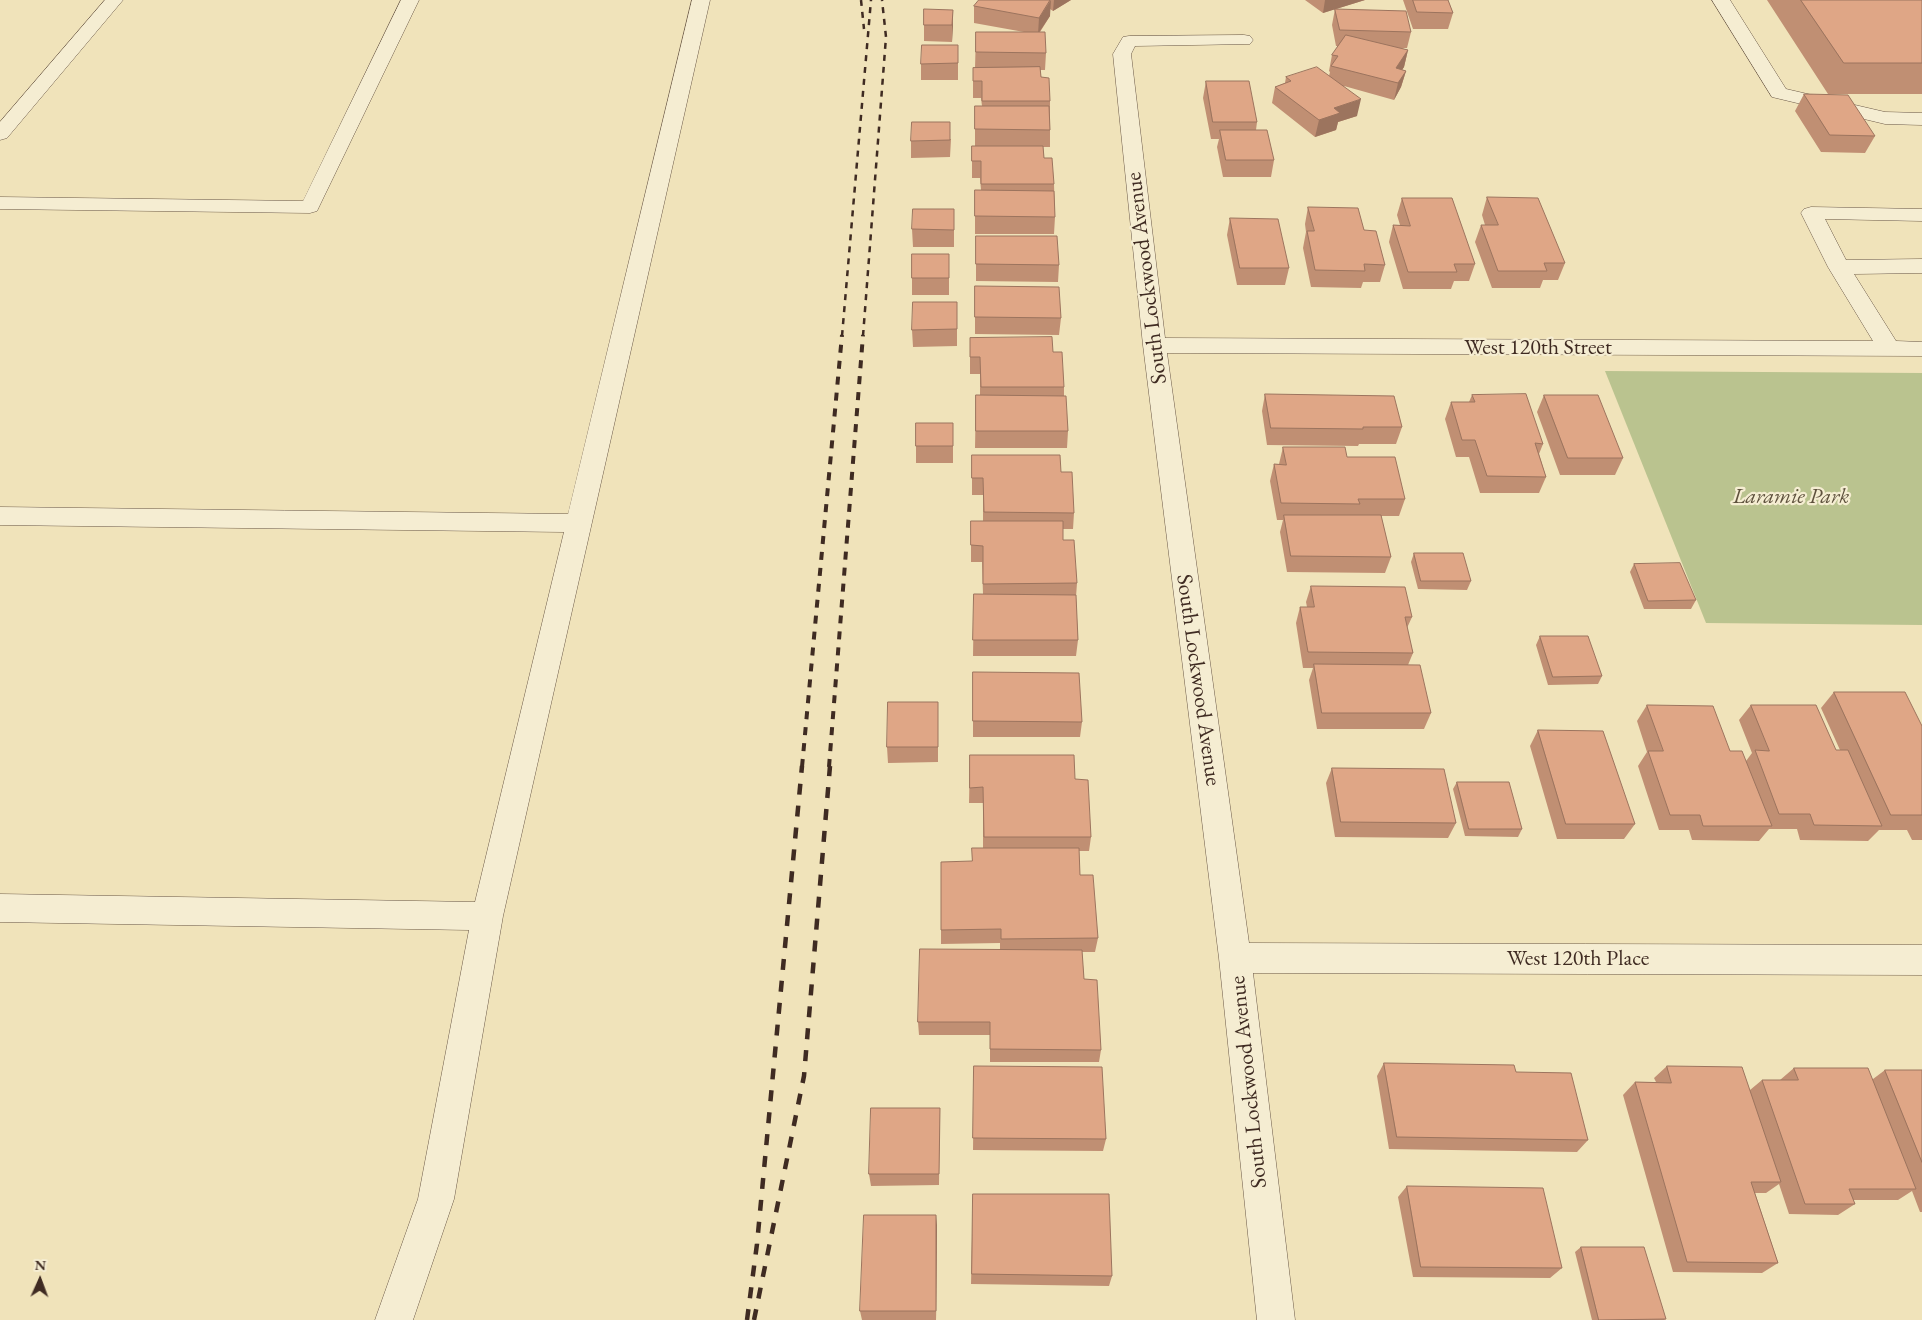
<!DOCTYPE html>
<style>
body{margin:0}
#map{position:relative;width:1922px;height:1320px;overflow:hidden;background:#f0e3ba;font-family:"EB Garamond",serif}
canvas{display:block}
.north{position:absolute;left:15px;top:1255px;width:50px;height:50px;-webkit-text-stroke:4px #f5edd2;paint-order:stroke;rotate:2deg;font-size:14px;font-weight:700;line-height:20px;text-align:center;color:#3f2b22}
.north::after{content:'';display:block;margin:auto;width:18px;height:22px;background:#3f2b22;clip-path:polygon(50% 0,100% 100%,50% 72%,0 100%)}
</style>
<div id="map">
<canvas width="1922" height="1320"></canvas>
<div class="north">N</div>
</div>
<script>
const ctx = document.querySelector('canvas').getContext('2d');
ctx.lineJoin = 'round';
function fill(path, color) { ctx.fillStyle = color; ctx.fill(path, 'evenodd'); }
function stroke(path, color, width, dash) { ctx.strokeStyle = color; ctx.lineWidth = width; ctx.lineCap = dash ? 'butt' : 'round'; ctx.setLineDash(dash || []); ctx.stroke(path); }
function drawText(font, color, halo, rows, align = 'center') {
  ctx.font = font + ' "EB Garamond",serif'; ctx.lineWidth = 4.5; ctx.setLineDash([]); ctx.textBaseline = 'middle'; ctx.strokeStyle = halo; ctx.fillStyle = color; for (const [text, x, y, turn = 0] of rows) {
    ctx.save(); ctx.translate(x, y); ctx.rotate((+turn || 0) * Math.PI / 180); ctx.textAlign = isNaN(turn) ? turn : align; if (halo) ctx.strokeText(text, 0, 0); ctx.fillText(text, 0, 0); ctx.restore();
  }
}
fill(new Path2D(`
 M1605 371 1922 373V625L1706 623Z`), '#bac38f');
const minor = new Path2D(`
 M105 0H123L7 138 0 140V122Z
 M401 0H419L317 211 310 213 0 209V197L303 201Z
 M692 0H710L503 916 454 1199 413 1320H375L418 1199 469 930 0 922V894L475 902 564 532 0 525V507L568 514Z
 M1712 0H1730L1786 89 1885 112 1922 113V125L1885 124 1772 97Z
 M1244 35 1250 36 1253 40 1250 44 1135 46 1131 54 1165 338 1873 341 1828 267 1801 213 1804 209 1811 207 1922 209V221L1825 219 1846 260 1922 259V273L1854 274 1896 341 1922 342V356L1167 353 1249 943 1922 945V975L1253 973 1295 1320H1257L1219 958 1143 345 1113 54 1123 37 1129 36Z`);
stroke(minor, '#6b5948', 1);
fill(minor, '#f5edd2');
stroke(new Path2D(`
 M861 0 864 29
 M842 336 871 0
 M863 336 886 37 882 0`), '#3f2b22', 2.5, [6, 6]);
stroke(new Path2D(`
 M802 767 842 335
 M829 767 863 335`), '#3f2b22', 4, [8, 8]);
stroke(new Path2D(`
 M747 1320 757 1244 802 766
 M754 1320 804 1076 830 766`), '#3f2b22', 4.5, [11, 11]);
fill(new Path2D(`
 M979 0H1071L1053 11 1050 9V16L1040 32 1046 53 1045 70H1040L1041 77 1050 101V147H1043L1044 158 1054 184 1055 217 1054 234H975V190H981L980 178H972V146H975V106H982L981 98H973V68H975L976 32H1024L974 23V6Z
 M1305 0H1365L1336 9 1411 32 1407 48H1401L1408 50 1404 67 1402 70 1406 71 1401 87 1394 100 1344 86 1357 116 1338 122 1336 130 1315 137 1272 103 1275 87 1285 83 1286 77 1329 76 1330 72 1329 71 1332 55 1338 46H1336L1332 25 1335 9 1323 13Z
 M1403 0H1448L1453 13 1448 29H1413Z
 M1767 0H1922V94H1828Z
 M953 10 952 42 924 41V25Z
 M958 45V80H921V64Z
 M1206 81 1257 122 1256 130 1274 160 1271 177H1223L1217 147 1219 139H1211L1203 98Z
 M1804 94 1875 136 1865 153 1821 152 1795 111Z
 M951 139 950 157 911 158V141Z
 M1487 197 1565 263 1558 280H1543L1540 288H1492L1475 242 1481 225H1485L1482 215Z
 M1402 198 1475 264 1469 281H1454L1451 289H1403L1389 242 1393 225H1400L1397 215Z
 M1308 207 1364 230 1385 265 1380 282H1363L1361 288 1311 287 1303 248 1306 232 1305 224Z
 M1230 218 1289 268 1285 285H1237L1227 235Z
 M954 226V247H913L912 229Z
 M976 236 1059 265 1058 282 976 281Z
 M949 254V295H912V278Z
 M975 286 1061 318 1059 335 975 334Z
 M957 302V346L913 347 912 330Z
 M970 338 1053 352 1064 387V396L1068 431 1067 448H975L976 395H980V374H970Z
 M1265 394 1402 427 1396 444H1359L1358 446 1267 445 1262 411Z
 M1472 395 1543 444 1539 454 1546 477 1539 493H1480L1469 457H1456L1445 419 1451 402H1469Z
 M1544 395 1623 458 1615 475H1560L1537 412Z
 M953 423V463H916V446Z
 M1283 447 1347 457 1405 499 1399 516H1381L1391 557 1385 573 1287 572 1280 532 1283 520H1277L1270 481 1274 464H1279Z
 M972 455 1061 472 1074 513 1073 529H1063V540L1077 583 1076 597 1078 640 1076 656H973L974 594H983L982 562H971V521H983V495H972Z
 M1414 553 1471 581 1467 590 1418 589 1411 562Z
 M1634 564 1696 600 1691 609H1644L1630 572Z
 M1311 586 1412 617 1407 628 1413 653 1408 665 1431 713 1424 729H1317L1309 680 1313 668H1303L1296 623 1300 607H1307L1306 602Z
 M1540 636 1602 676 1598 684 1548 685 1536 645Z
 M973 672 1082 722 1080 737H973Z
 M1834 692 1922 726V840H1912L1907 830H1879L1868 841 1800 840 1797 829H1769L1759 841 1692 840 1689 830H1659L1638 766 1647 752 1637 721 1647 705 1746 761 1752 753 1739 720 1751 705 1836 750H1840L1821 708Z
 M938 718V762L888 763 887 747Z
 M1538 730 1635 824 1624 839H1557L1530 746Z
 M970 755 1075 779 1091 837 1089 851H1079L1080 875 1098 938 1095 952H1082L1084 979 1101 1050 1099 1062H990V1035H919L918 1022 1000 950V943L941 944V930L972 861 983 848V803H969Z
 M1332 768 1456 823 1448 838 1335 837 1326 783Z
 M1457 782 1522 829 1518 837 1465 836 1453 789Z
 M1384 1063 1516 1072 1588 1140 1577 1152 1389 1149 1377 1076Z
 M974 1066 1106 1139 1103 1151 973 1150Z
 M1667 1066 1750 1090 1762 1080H1780L1794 1068 1873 1079 1885 1070H1922V1212H1920L1912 1191 1898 1200H1853L1855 1204 1838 1215 1789 1214 1779 1184 1766 1193H1755L1778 1263 1762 1273 1673 1272 1623 1095 1635 1082H1656L1654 1078Z
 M940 1108 939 1185 871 1186 869 1174Z
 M1407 1186 1562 1268 1550 1278 1413 1277 1398 1197Z
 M973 1194 1112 1276 1109 1286 971 1284Z
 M937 1225 936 1320H862L860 1311Z
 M1581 1247 1666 1319 1664 1320H1592L1575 1252Z`), '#c08f73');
fill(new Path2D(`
 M1051 0 1050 16 1038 34 1039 18Z
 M1054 0H1071L1053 11Z
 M1325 0H1365L1323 13Z
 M953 10V26L952 42V25Z
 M1408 50 1404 67 1394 82 1396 68Z
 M1406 71 1401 87 1394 100 1398 83Z
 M1361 99 1357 116 1338 122 1336 130 1315 137 1319 120 1334 108Z
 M936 1215 937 1225 936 1320Z`), '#9c745e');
const building = new Path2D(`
 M979 0H1050L1039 18 974 6Z
 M1413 0H1448L1453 13 1417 12Z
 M1801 0H1922V63H1844Z
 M924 9 953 10 952 25H924Z
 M1335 9 1406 11 1411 32 1340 30Z
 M976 32H1045L1046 53 976 52Z
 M1346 35 1408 50 1396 68 1406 71 1398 83 1331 66 1338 56 1332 55Z
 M922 45H958V63L921 64Z
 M1040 67 1041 77 1049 78 1050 101H982V81H973V68Z
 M1317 67 1361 99 1334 108 1340 113 1319 120 1275 87 1291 81 1286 77Z
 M1206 81H1249L1257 122H1213Z
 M1804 94 1848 95 1875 136 1830 135Z
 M975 106H1049L1050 130 975 129Z
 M912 122H950V140L911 141Z
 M1220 130H1267L1274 160H1226Z
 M972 146H1043L1044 158H1052L1054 184H981V161H972Z
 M975 190 1054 191 1055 217 975 216Z
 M1487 197 1538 198 1565 263H1544L1547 271H1498L1481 225H1498Z
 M1402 198H1452L1475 264H1454L1457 272H1408L1393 225 1410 226Z
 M1308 207 1358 208 1364 230 1376 231 1385 265 1364 264 1365 271 1315 270 1307 231H1314Z
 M913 209H954V230L912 229Z
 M1230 218 1278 219 1289 268H1240Z
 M976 236H1057L1059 265 976 264Z
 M912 254H949V278H912Z
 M975 286 1059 287 1061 318 975 317Z
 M913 302H957V329L912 330Z
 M1052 337 1053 352H1062L1064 387H981L980 357H970V338Z
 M1265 394 1394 396 1402 427H1363V429L1271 428Z
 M1526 394 1543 444 1535 443 1546 477 1487 476 1475 440H1462L1451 402H1475L1472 395Z
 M976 395 1066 396 1068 431H976Z
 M1544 395H1598L1623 458H1568Z
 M916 423H953V446H916Z
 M1283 447H1345L1347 457H1395L1405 499H1358L1360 504 1281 503 1274 464 1286 465Z
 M972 455H1060L1061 472H1072L1074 513 984 512 983 478H972Z
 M1284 515H1381L1391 557 1291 556Z
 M971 521H1063V540H1074L1077 583 983 584V546L971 545Z
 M1414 553H1463L1471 581H1421Z
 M1680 563 1696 600 1648 601 1634 564Z
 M1311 586 1405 587 1412 617H1405L1413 653 1308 652 1300 607H1314Z
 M974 594 1076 595 1078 640H973Z
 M1540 636H1588L1602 676 1553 677Z
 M1314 664 1420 665 1431 713H1322Z
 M973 672 1079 673 1082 722 973 721Z
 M1834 692H1905L1922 726V815H1891Z
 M888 702H938V747H887Z
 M1647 705 1713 706 1730 751H1742L1772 826H1703L1700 815H1670L1648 751H1663Z
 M1751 705H1816L1836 750H1848L1882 826 1814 825 1810 814H1779L1755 750 1769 751Z
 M1538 730 1603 731 1635 824H1566Z
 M970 755H1074L1075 779 1088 780 1091 837H984L983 787 970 788Z
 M1332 768 1444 769 1456 823 1341 822Z
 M1457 782H1509L1522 829H1469Z
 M972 848H1079L1080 875H1093L1098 938 1001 939V929L941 930V862L972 861Z
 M920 949 1082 950 1084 979 1097 980 1101 1050 990 1049V1022H918Z
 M1384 1063 1514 1065 1516 1072 1571 1073 1588 1140 1397 1137Z
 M974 1066 1102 1067 1106 1139 973 1138Z
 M1667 1066 1742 1067 1781 1182H1751L1778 1263 1687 1262 1635 1082 1671 1083Z
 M1794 1068H1868L1916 1189H1849L1855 1204H1805L1762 1080H1798Z
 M1885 1070H1922V1162Z
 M871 1108H940L939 1174H869Z
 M1407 1186 1543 1188 1562 1268 1421 1267Z
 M973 1194H1109L1112 1276 972 1274Z
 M864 1215H936V1311H860Z
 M1581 1247H1644L1666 1319 1599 1320Z`);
fill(building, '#dfa686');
stroke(building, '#9c745e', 1);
drawText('22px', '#3f2b22', '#f5edd2', [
 ["South Lockwood Avenue",1147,278,-97],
 ["West 120th Street",1538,348],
 ["South Lockwood Avenue",1198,680,82],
 ["West 120th Place",1578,959],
 ["South Lockwood Avenue",1249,1082,-96]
]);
drawText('italic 22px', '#5e513d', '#f5edd2', [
 ["Laramie Park",1791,497]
]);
</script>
